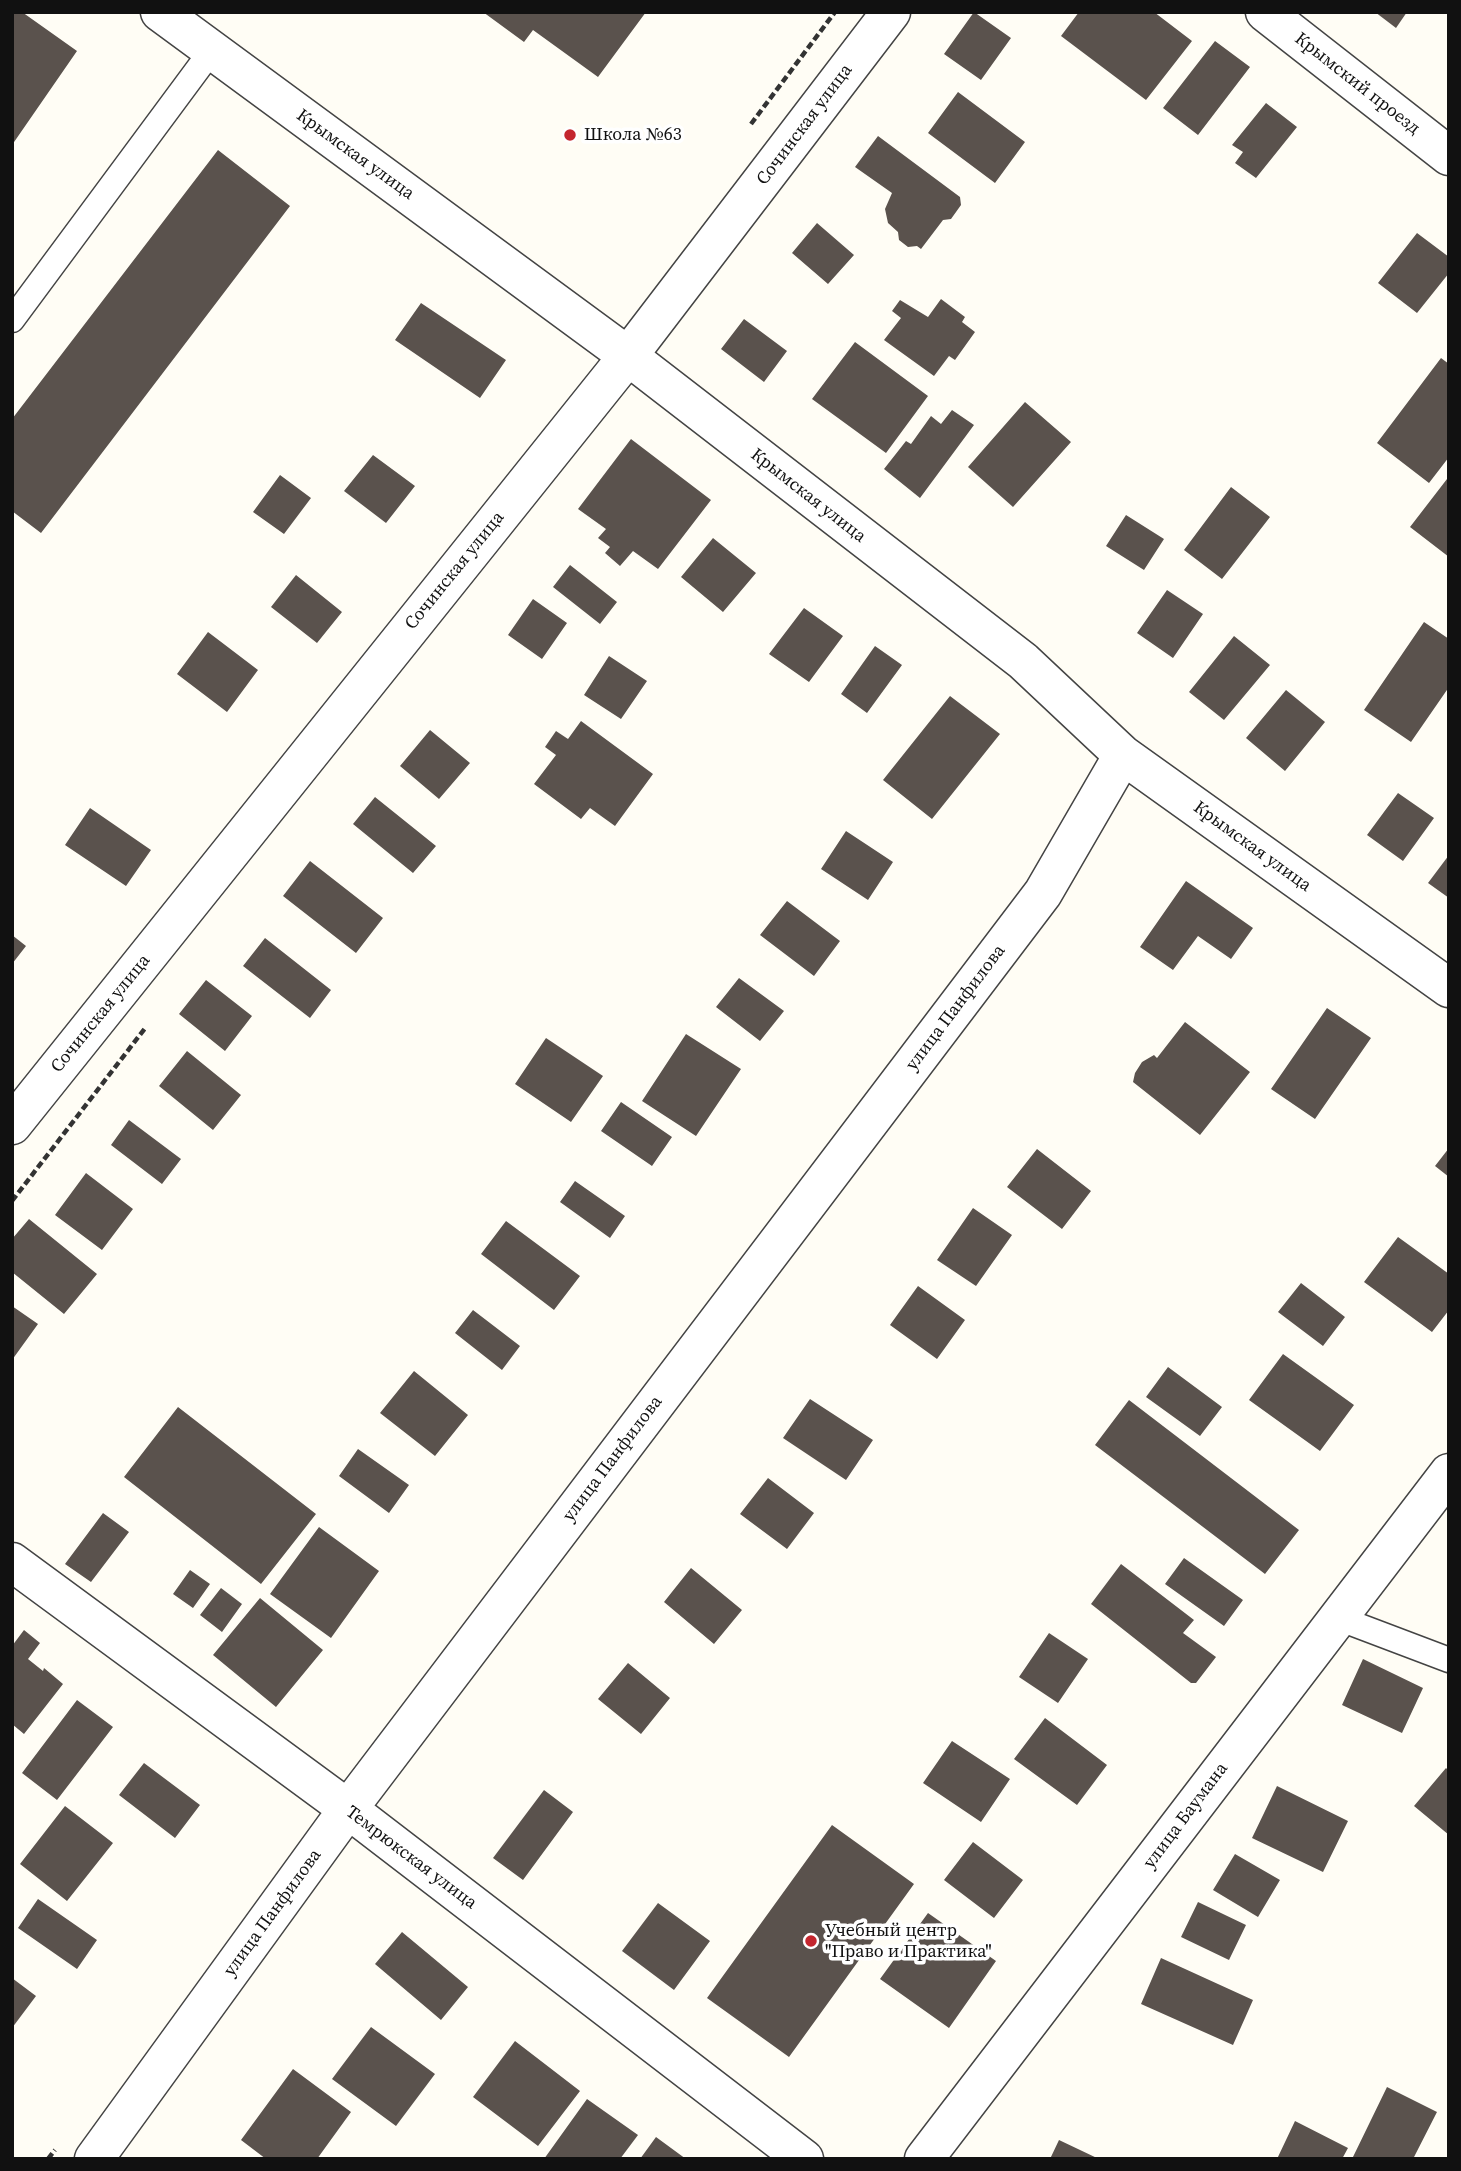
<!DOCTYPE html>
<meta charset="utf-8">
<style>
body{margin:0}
#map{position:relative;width:1461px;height:2171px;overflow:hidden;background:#fffdf5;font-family:"Source Serif 4",serif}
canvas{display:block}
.frame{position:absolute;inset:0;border:14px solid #111;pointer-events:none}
</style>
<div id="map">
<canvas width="1461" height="2171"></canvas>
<div class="frame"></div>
</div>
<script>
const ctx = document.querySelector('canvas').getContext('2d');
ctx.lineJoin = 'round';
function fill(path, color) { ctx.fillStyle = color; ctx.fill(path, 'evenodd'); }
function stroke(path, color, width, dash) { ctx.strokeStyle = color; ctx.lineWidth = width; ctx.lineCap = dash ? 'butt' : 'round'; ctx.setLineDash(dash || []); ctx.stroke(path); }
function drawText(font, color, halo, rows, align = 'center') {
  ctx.font = font + ' "Source Serif 4",serif'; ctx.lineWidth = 7; ctx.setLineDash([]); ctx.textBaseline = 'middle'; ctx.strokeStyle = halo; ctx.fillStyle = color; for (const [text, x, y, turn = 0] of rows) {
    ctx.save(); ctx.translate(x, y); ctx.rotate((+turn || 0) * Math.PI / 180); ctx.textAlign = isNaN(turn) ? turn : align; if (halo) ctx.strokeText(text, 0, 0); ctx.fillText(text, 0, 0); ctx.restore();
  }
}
fill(new Path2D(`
 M12 12H22L77 51 12 145Z
 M483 12H646L598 77 533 30 524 42Z
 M974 12 1011 38 981 80 944 54Z
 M1079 12H1154L1192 41 1146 100 1061 36Z
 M1375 12H1407L1396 28Z
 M1215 41 1250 67 1198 135 1163 108Z
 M958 92 1025 142 995 183 928 133Z
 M1266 103 1297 127 1256 178 1235 163 1243 152 1232 145Z
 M878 136 960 197 961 205 951 219 943 220 921 249 917 246 908 247 899 240 898 232 888 223 885 209 892 193 855 167Z
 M218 150 290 206 41 533 12 511V419Z
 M817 223 854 255 828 284 792 253Z
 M1417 233 1449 257V273L1417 313 1378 283Z
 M941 299 965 317 962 322 975 332 955 360 949 356 934 376 884 340 901 318 892 311 900 300 928 317Z
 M421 303 506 360 480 398 395 340Z
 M744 319 787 351 764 382 721 349Z
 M855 342 928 396 886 453 812 399Z
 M1441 358 1449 364V457L1429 483 1377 443Z
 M1025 402 1071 442 1013 507 968 467Z
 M952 410 974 425 920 498 884 469 906 441 911 444 931 416 941 424Z
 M631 439 711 500 658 569 633 551 620 566 605 553 610 547 598 538 606 529 578 509Z
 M373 455 415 486 386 523 344 491Z
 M280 475 311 498 284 534 253 512Z
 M1447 479 1449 480V557L1410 527Z
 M1231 487 1270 517 1222 579 1184 550Z
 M1126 515 1164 539 1144 570 1106 546Z
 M713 538 756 573 723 612 681 577Z
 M570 565 617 602 600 624 553 587Z
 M296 575 342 612 317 643 271 607Z
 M1167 590 1203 614 1173 658 1137 633Z
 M533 599 567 623 542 659 508 635Z
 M804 608 843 636 809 682 769 654Z
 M1424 622 1449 639V687L1411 742 1364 710Z
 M208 632 258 670 227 712 177 674Z
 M1234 636 1270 665 1224 720 1189 692Z
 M875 646 902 665 867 713 841 694Z
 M609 656 647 681 621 719 584 695Z
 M1286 690 1325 722 1285 771 1246 738Z
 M950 696 1000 734 932 819 883 780Z
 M581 721 653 774 615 826 590 808 581 819 534 784 556 755 545 747 556 731 568 739Z
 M430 730 470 763 439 799 400 766Z
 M1398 793 1434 818 1403 861 1367 835Z
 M375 797 436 846 413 873 353 824Z
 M90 808 151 850 126 886 65 845Z
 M846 831 893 862 868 900 821 869Z
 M1449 855V898L1428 883Z
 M310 861 383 918 356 953 283 896Z
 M1186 881 1253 928 1231 959 1198 936 1173 970 1140 947Z
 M787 901 840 941 814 976 760 935Z
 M12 935 26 946 12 964Z
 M265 938 331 990 310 1018 243 966Z
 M739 978 784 1011 760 1041 716 1007Z
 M206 980 252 1016 225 1051 179 1014Z
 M1327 1008 1371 1038 1315 1119 1271 1089Z
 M1185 1022 1250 1072 1200 1135 1133 1082 1135 1073 1142 1062 1154 1055 1157 1058Z
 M686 1034 741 1069 696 1136 642 1101Z
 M546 1038 603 1076 571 1122 515 1084Z
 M187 1051 241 1095 213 1130 159 1086Z
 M621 1102 672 1137 652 1166 601 1131Z
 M129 1120 181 1159 162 1184 111 1145Z
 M1449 1148V1177L1435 1166Z
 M1037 1149 1091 1191 1062 1229 1007 1187Z
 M86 1173 133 1209 102 1250 55 1215Z
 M575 1181 625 1216 610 1238 560 1202Z
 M973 1208 1012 1235 976 1286 937 1260Z
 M29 1219 97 1274 64 1314 12 1272V1239Z
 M506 1221 580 1276 554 1310 481 1254Z
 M1398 1237 1449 1274V1310L1432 1332 1364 1282Z
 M1301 1283 1345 1317 1323 1346 1278 1312Z
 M918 1286 965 1320 937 1359 890 1325Z
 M12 1306 38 1324 12 1360Z
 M473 1310 520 1346 502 1370 455 1333Z
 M1283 1354 1354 1405 1320 1451 1249 1400Z
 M1168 1367 1222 1407 1200 1436 1146 1397Z
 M414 1371 468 1415 435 1456 380 1413Z
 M810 1399 873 1440 846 1480 783 1438Z
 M1129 1400 1299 1530 1265 1574 1095 1445Z
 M178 1407 316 1514 261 1584 124 1477Z
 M358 1449 409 1485 389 1513 339 1476Z
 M768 1478 814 1513 787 1549 740 1514Z
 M103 1513 129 1532 91 1582 65 1564Z
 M319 1527 379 1571 331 1638 270 1594Z
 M1184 1558 1243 1600 1224 1626 1165 1584Z
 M1121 1564 1194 1620 1183 1633 1216 1657 1196 1683H1191L1091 1604Z
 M691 1568 742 1610 714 1644 664 1602Z
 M190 1570 210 1584 193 1608 173 1594Z
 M221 1588 242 1604 222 1632 200 1615Z
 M260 1598 323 1650 276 1707 213 1655Z
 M24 1630 40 1643 28 1659 43 1671 44 1668 63 1684 24 1734 12 1724V1646Z
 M1049 1633 1088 1659 1058 1703 1019 1677Z
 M1363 1659 1423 1688 1402 1733 1342 1705Z
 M628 1663 670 1698 641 1734 598 1699Z
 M77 1700 113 1727 57 1800 22 1773Z
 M1045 1718 1107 1765 1077 1805 1014 1759Z
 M952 1741 1010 1779 981 1822 923 1783Z
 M144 1763 200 1805 175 1838 119 1795Z
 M1446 1768 1449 1771V1835L1414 1806Z
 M1277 1786 1348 1821 1323 1872 1252 1838Z
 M544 1790 573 1812 523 1880 493 1858Z
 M65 1806 113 1843 67 1901 20 1864Z
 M832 1825 914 1884 789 2057 707 1998Z
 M973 1842 1023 1880 994 1918 944 1880Z
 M1235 1854 1280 1880 1258 1917 1213 1890Z
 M38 1899 97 1940 77 1969 18 1928Z
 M1198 1902 1246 1925 1229 1960 1181 1937Z
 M658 1903 710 1941 674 1990 622 1951Z
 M928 1913 996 1961 949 2028 880 1979Z
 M402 1932 468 1987 441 2020 375 1964Z
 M1161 1958 1253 2000 1233 2045 1141 2004Z
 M12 1978 36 1996 12 2028Z
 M371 2027 435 2074 396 2126 332 2079Z
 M515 2041 580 2091 538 2146 473 2097Z
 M293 2069 351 2112 317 2159H266L241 2140Z
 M1387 2087 1437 2112 1413 2159H1352Z
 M587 2099 638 2135 620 2159H544Z
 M1295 2121 1348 2148 1342 2159H1277Z
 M656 2137 686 2159H640Z
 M1059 2140 1099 2159H1050Z`), '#5a524d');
const service = new Path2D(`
 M12 320 212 50
 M1338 1618 1449 1660`);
const minor = new Path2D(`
 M160 12 628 356 1023 661 1123 755 1449 988
 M1265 12 1449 156
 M12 1562 348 1809 804 2159
 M94 2159 348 1809 1043 893 1123 755
 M924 2159 1449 1473`);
const tertiary = new Path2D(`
 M12 1125 628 356 891 12`);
stroke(service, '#444', 27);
stroke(minor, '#444', 41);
stroke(tertiary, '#444', 41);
stroke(new Path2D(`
 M751 124 835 12
 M12 1201 146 1027
 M48 2159 55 2150`), '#333', 4.5, [7, 3.5]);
stroke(service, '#fff', 24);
stroke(minor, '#fff', 38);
stroke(tertiary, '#fff', 38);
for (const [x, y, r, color] of [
 [570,135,7,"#c4262e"],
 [811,1941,7,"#c4262e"]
]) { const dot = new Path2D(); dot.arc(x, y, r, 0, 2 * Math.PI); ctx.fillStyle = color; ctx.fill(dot); stroke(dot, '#fff', 2.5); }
drawText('18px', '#111', '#fff', [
 ["Крымский проезд",1357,84,38],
 ["Сочинская улица",805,125,-53],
 ["Крымская улица",355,155,36],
 ["Крымская улица",808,496,38],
 ["Сочинская улица",455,571,-51],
 ["Крымская улица",1252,847,36],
 ["улица Панфилова",956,1008,-53],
 ["Сочинская улица",101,1014,-51],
 ["улица Панфилова",613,1459,-53],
 ["улица Баумана",1186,1816,-53],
 ["Темрюкская улица",411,1858,37],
 ["улица Панфилова",273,1913,-54]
]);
drawText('18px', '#111', '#fff', [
 ["Школа №63",584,135],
 ["Учебный центр",825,1931],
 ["\"Право и Практика\"",825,1952]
], 'left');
</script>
